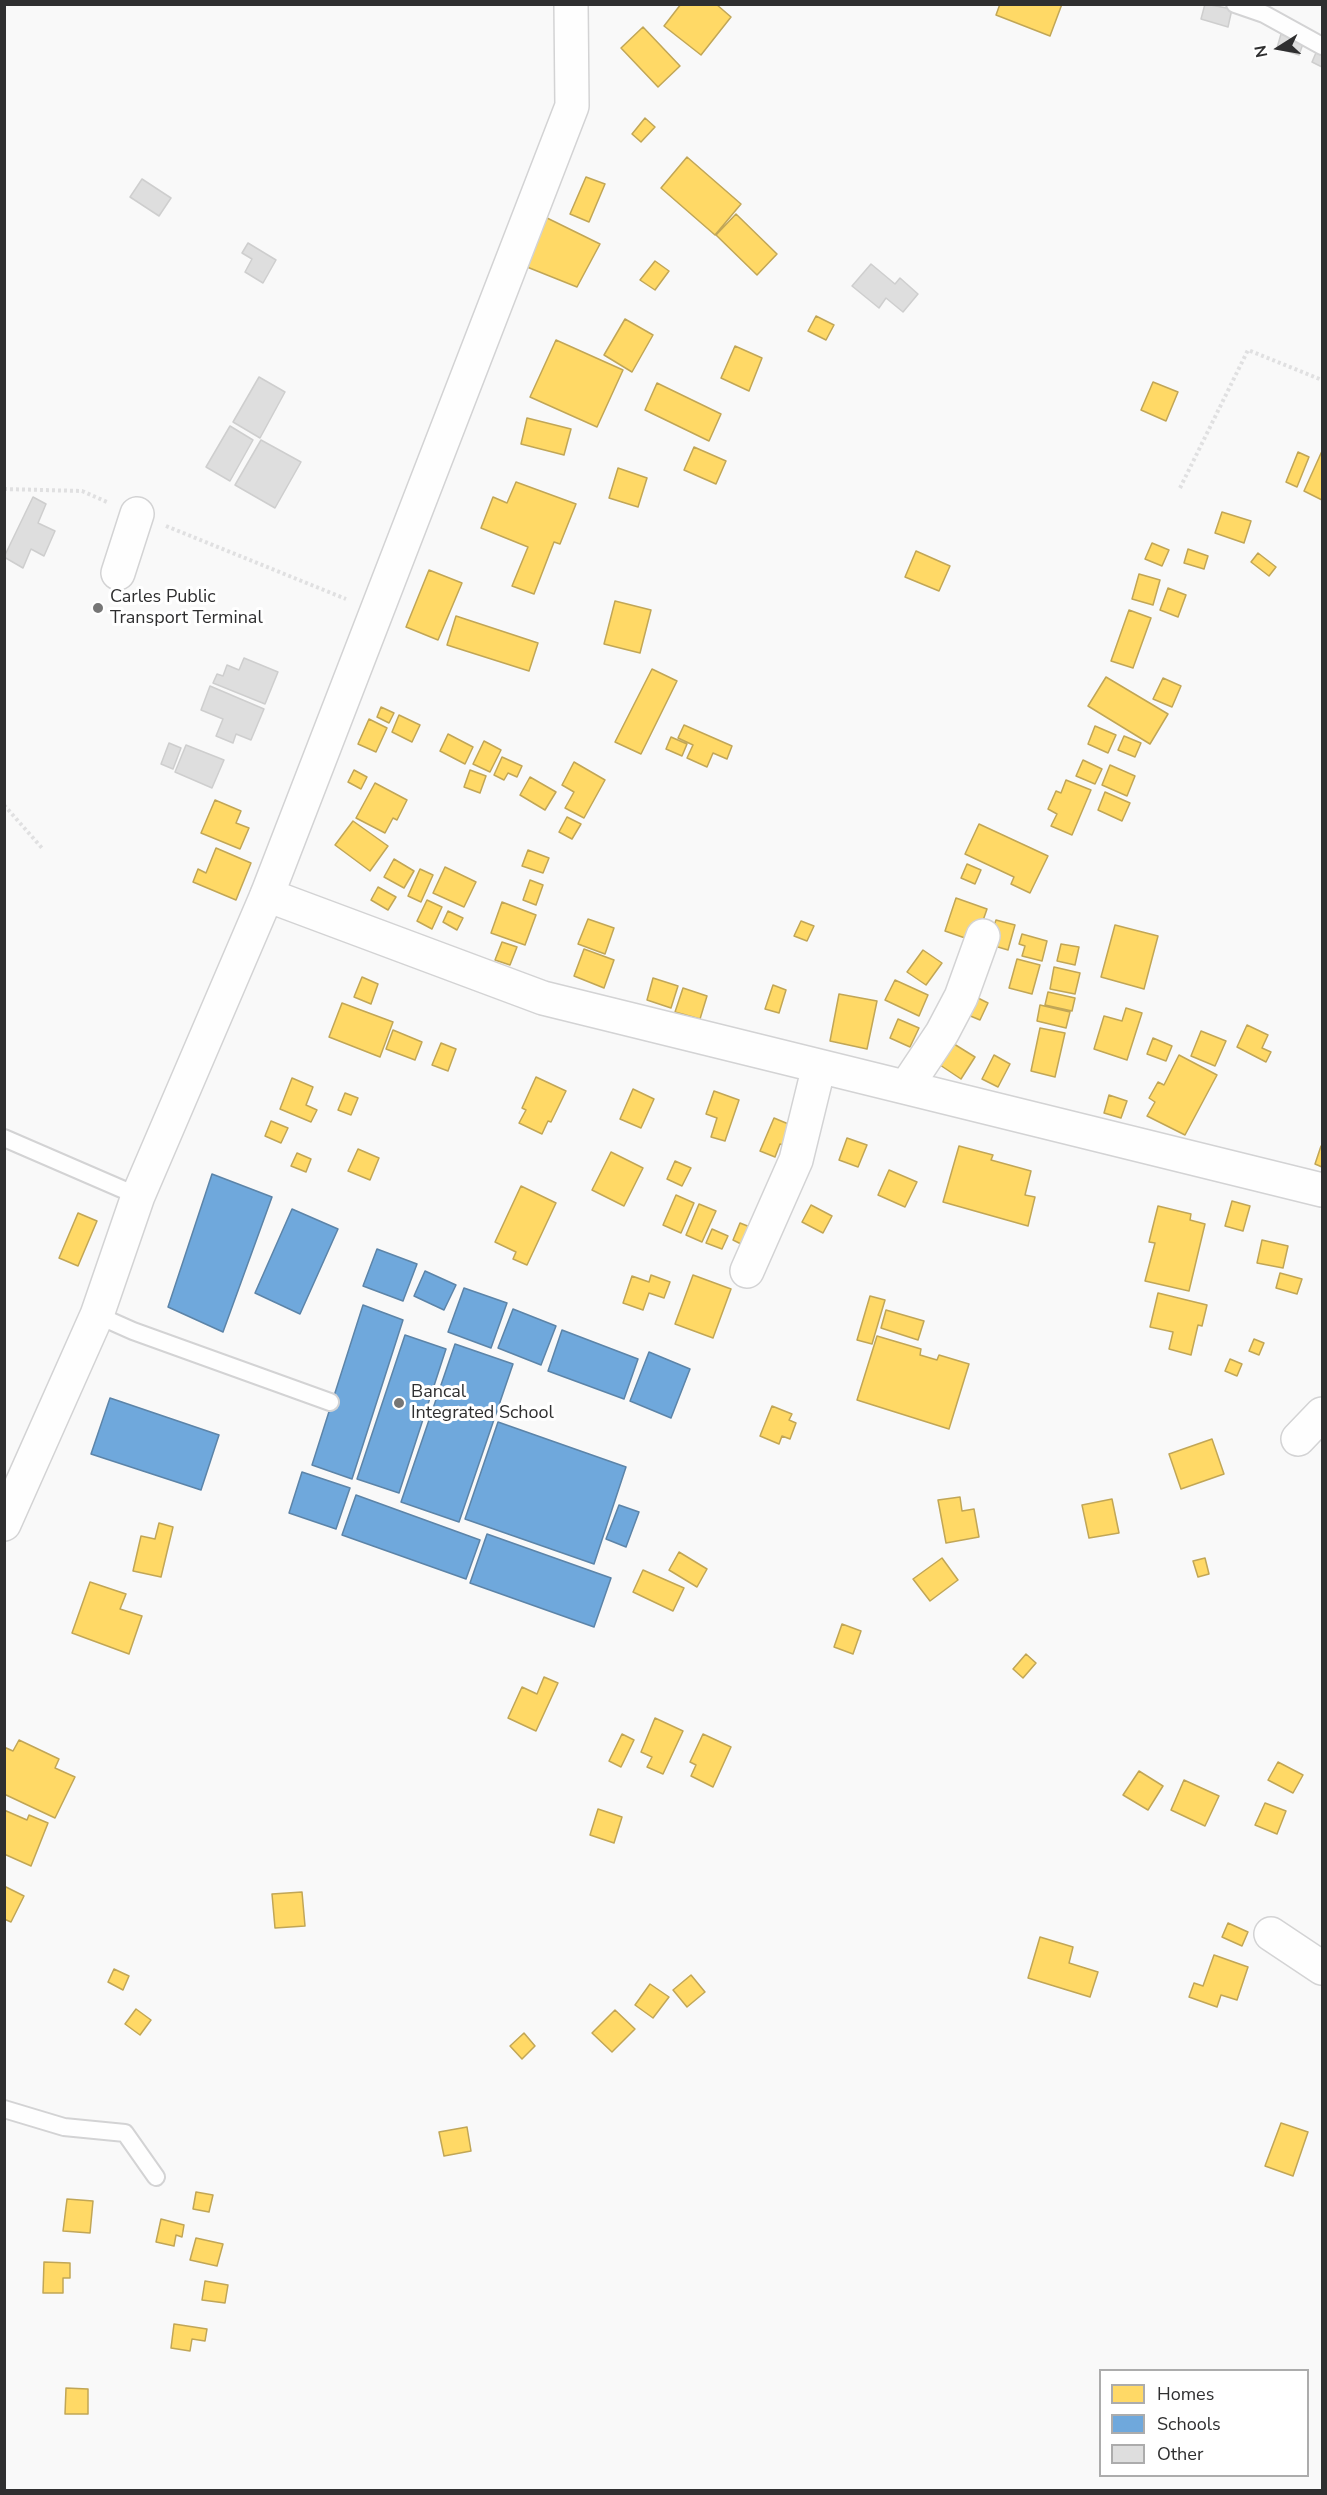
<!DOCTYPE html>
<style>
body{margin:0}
#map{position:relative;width:1327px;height:2495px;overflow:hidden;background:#f9f9f9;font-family:"Nunito Sans",sans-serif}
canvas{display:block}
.frame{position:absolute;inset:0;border:6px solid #2f2f30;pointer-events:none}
.legend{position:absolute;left:1099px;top:2369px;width:210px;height:108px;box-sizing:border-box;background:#fff;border:2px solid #acacac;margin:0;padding:8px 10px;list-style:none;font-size:18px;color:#2f2f30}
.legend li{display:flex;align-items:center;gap:12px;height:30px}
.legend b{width:30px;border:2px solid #acacac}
.north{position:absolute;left:1249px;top:18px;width:60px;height:60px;-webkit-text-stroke:4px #fff;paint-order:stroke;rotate:259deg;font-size:16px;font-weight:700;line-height:24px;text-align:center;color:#2f2f30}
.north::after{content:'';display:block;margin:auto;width:21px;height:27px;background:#2f2f30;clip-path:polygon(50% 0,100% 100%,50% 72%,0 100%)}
</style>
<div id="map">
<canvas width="1327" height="2495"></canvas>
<div class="frame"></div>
<ul class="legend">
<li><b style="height:16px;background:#ffd966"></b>Homes</li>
<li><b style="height:16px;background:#6fa8dc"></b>Schools</li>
<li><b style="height:16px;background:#dedede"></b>Other</li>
</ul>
<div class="north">N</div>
</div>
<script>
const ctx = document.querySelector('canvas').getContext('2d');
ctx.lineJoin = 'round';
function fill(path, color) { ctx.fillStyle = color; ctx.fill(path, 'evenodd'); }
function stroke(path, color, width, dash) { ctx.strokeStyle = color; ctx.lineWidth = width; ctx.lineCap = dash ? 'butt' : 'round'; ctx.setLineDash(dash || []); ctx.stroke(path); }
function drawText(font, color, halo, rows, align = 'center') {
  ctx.font = font + ' "Nunito Sans",sans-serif'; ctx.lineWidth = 6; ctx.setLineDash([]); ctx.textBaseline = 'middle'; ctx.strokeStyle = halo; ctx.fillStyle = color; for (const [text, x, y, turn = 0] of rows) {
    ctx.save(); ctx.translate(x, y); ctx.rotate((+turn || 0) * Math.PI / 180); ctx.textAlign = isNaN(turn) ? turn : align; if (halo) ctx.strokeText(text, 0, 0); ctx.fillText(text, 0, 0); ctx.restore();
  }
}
const homes = new Path2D(`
 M681 4H716L731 17 701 55 664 26Z
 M1000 4H1062L1050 36 996 15Z
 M643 27 680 66 658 87 621 48Z
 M645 118 655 127 641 142 632 134Z
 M687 157 741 204 715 235 661 188Z
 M586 177 605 184 589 222 570 214Z
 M736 214 777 254 757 275 716 235Z
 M545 217 600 244 577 287 527 267Z
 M655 261 669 271 655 290 640 280Z
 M816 316 834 325 826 340 808 331Z
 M625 319 653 335 632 372 604 355Z
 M556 340 623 370 597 427 530 397Z
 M735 346 762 358 749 391 721 378Z
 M1153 382 1178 392 1166 421 1141 410Z
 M657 383 721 414 709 441 645 410Z
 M527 418 571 429 564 455 521 444Z
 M694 447 726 461 716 484 684 470Z
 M1322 451V500L1304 491Z
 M1298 452 1309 457 1297 487 1286 482Z
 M618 468 647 478 638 507 609 498Z
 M516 482 576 504 560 544 554 542 534 594 512 586 528 547 481 528 493 497 507 503Z
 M1222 512 1251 521 1244 543 1215 533Z
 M1152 543 1169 550 1162 566 1145 559Z
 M1188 549 1208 556 1204 569 1184 563Z
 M916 551 950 566 939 591 905 577Z
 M1258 553 1276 567 1269 576 1251 562Z
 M429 570 462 583 438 640 406 627Z
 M1139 574 1160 580 1153 605 1132 599Z
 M1168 588 1186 595 1178 617 1160 610Z
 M615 601 651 610 640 653 604 644Z
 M1129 610 1151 618 1133 668 1111 661Z
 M456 616 538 643 529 671 447 645Z
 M652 669 677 681 641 754 615 742Z
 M1106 677 1168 714 1150 744 1088 706Z
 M1163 678 1181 686 1172 707 1153 699Z
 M381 707 394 713 389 723 377 717Z
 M399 715 420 725 412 742 392 732Z
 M369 719 387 728 376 752 358 744Z
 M684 725 732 746 727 759 713 753 707 767 687 758 693 745 678 738Z
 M1095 726 1116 735 1108 753 1088 744Z
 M448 734 473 747 465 764 440 751Z
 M1124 736 1141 743 1135 757 1118 750Z
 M671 737 687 744 682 756 666 749Z
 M484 741 501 750 490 772 473 764Z
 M502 757 522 766 517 777 508 773 504 780 494 775Z
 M1083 760 1102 769 1095 784 1076 776Z
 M574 762 605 780 584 818 565 808 574 792 562 785Z
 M1110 765 1135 776 1127 796 1102 785Z
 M354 770 367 777 361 789 348 782Z
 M470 770 486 776 480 793 464 787Z
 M530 777 556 792 545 810 520 795Z
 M1066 780 1091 790 1072 835 1051 826 1057 814 1048 809 1056 791 1061 793Z
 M375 783 407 800 397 820 393 818 385 833 356 818Z
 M1105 792 1130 803 1122 821 1098 810Z
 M215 800 241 811 236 823 249 828 240 849 201 833Z
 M567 817 581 824 572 839 559 832Z
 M353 821 388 846 370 871 335 845Z
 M979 824 1048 856 1030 893 1011 884 1014 877 965 854Z
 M216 848 251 863 236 900 193 882 198 869 206 873Z
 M528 850 549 858 543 873 522 866Z
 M394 859 414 871 404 888 384 877Z
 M967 864 981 870 975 884 961 878Z
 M445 867 476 882 464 907 433 893Z
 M420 869 433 875 421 902 408 896Z
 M530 880 543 885 536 905 523 900Z
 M378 887 396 897 388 910 371 900Z
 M956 898 987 909 979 932 968 929 965 938 945 931Z
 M427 900 442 907 432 929 417 921Z
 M502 902 536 915 525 945 491 933Z
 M448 911 463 918 457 930 443 922Z
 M588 919 614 928 605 954 578 944Z
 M996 920 1015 925 1008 950 988 944Z
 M801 921 814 926 807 941 794 936Z
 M1115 925 1158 936 1144 989 1101 977Z
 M1022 934 1047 941 1042 961 1022 956 1025 946 1019 944Z
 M502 942 517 947 510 965 495 960Z
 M1061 944 1079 947 1075 965 1057 961Z
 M584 949 614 960 604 988 574 976Z
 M923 950 942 963 926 985 907 972Z
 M1017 959 1040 965 1032 994 1009 988Z
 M1054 967 1080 973 1075 994 1050 989Z
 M362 977 378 984 371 1004 354 997Z
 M653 978 678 986 671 1008 647 1000Z
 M895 980 928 995 919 1016 885 1000Z
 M773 985 786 990 779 1013 765 1009Z
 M683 988 707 996 700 1019 675 1012Z
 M1048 992 1075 998 1072 1011 1045 1005Z
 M839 994 877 1001 867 1049 830 1041Z
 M976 997 988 1003 980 1020 968 1015Z
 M342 1003 393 1022 380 1057 329 1037Z
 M1040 1005 1070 1012 1066 1028 1037 1021Z
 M1126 1008 1142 1013 1127 1060 1094 1049 1104 1016 1122 1021Z
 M898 1019 919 1028 910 1047 890 1038Z
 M1247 1025 1268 1035 1262 1048 1271 1052 1266 1062 1237 1047Z
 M1040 1028 1065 1033 1055 1077 1031 1071Z
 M393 1030 422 1042 415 1060 386 1049Z
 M1201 1031 1226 1041 1215 1066 1191 1056Z
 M1153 1038 1172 1046 1166 1061 1147 1054Z
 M441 1043 456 1049 448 1071 432 1065Z
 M954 1044 975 1057 961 1079 940 1065Z
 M994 1055 1010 1064 998 1087 982 1079Z
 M1179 1055 1217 1075 1185 1135 1147 1116 1155 1102 1149 1098 1158 1082 1164 1085Z
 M536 1077 566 1091 551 1122 548 1121 542 1134 519 1123 526 1110 522 1108Z
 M292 1078 313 1087 306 1105 317 1110 311 1122 280 1109Z
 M633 1089 654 1099 641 1128 620 1119Z
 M714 1091 739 1100 725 1141 711 1137 717 1118 706 1114Z
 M345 1093 358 1098 351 1115 338 1110Z
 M1109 1095 1127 1101 1121 1118 1104 1113Z
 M774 1118 798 1128 790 1147 780 1144 775 1157 760 1151Z
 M271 1121 288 1128 281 1143 265 1136Z
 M847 1138 867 1145 858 1167 839 1160Z
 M959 1146 993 1155 991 1160 1031 1171 1025 1195 1035 1197 1028 1226 943 1202Z
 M1321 1146H1322V1167L1315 1164Z
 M358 1149 379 1158 370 1180 348 1171Z
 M611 1152 643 1168 624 1206 592 1190Z
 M297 1153 311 1159 306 1172 291 1166Z
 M675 1161 691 1168 682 1186 667 1179Z
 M889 1170 917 1182 905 1207 878 1195Z
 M521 1186 556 1203 527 1265 513 1259 516 1252 495 1242Z
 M676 1195 694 1203 681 1233 663 1225Z
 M1232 1201 1250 1206 1243 1231 1225 1226Z
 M699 1204 716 1211 702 1242 686 1235Z
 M811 1205 832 1216 823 1233 802 1222Z
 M1158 1206 1191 1214 1190 1220 1205 1224 1189 1291 1145 1281 1155 1243 1149 1242Z
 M78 1213 97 1221 78 1266 59 1258Z
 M740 1223 755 1229 747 1247 733 1240Z
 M712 1229 728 1236 722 1249 706 1243Z
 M1262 1240 1288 1246 1283 1268 1257 1263Z
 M1280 1273 1302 1279 1297 1294 1276 1288Z
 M651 1275 670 1282 664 1298 649 1293 643 1310 623 1303 632 1276 649 1282Z
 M693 1275 731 1289 713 1338 675 1324Z
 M1158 1293 1207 1305 1202 1326 1198 1325 1191 1355 1169 1349 1173 1332 1150 1327Z
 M870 1296 885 1300 872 1344 857 1340Z
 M886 1310 924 1321 918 1340 881 1328Z
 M877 1336 921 1349 920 1355 937 1360 939 1355 969 1364 949 1429 857 1400Z
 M1254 1339 1264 1343 1259 1355 1249 1351Z
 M1230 1359 1242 1364 1237 1376 1225 1371Z
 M772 1406 792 1414 789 1420 796 1423 790 1439 782 1436 779 1444 760 1436Z
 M1212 1439 1224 1474 1181 1489 1169 1454Z
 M960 1497 962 1511 974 1509 979 1537 946 1543 938 1500Z
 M1112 1499 1119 1533 1089 1538 1082 1505Z
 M159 1523 173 1527 161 1577 133 1571 141 1536 155 1539Z
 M679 1552 707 1569 697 1587 669 1570Z
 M942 1558 958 1580 930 1601 913 1579Z
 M1205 1558 1209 1574 1198 1577 1193 1561Z
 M643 1570 684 1588 673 1611 633 1592Z
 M90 1582 126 1594 120 1609 142 1616 129 1654 72 1633Z
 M842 1624 861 1631 853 1654 834 1647Z
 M1026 1654 1036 1663 1023 1678 1013 1669Z
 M544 1677 558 1683 536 1731 508 1718 522 1687 537 1694Z
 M655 1718 683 1731 663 1774 647 1767 652 1757 641 1752Z
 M622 1734 634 1740 621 1767 609 1761Z
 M703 1734 731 1747 713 1787 691 1776 696 1765 690 1762Z
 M19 1740 59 1759 55 1768 75 1777 55 1818 4 1794V1747L13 1751Z
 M1278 1762 1303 1775 1293 1793 1268 1780Z
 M1139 1771 1163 1786 1148 1810 1123 1795Z
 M1184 1780 1219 1796 1205 1826 1171 1810Z
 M1265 1803 1286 1811 1277 1834 1255 1825Z
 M598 1809 622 1817 614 1843 590 1835Z
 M4 1810 27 1820 29 1815 48 1823 31 1866 4 1854Z
 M4 1886 24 1896 11 1922 4 1919Z
 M302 1892 305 1926 275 1928 272 1894Z
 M1228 1923 1248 1932 1242 1946 1222 1937Z
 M1040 1937 1073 1947 1069 1963 1098 1972 1090 1997 1028 1978Z
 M1214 1955 1248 1967 1237 2000 1221 1995 1217 2007 1189 1997 1194 1983 1203 1986Z
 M114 1969 129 1976 123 1990 108 1982Z
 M691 1975 705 1992 687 2007 673 1990Z
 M650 1984 669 1997 653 2018 635 2005Z
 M136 2009 151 2020 140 2035 125 2024Z
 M615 2010 635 2029 612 2052 592 2033Z
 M524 2033 535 2046 522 2059 510 2046Z
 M1281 2123 1308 2132 1293 2176 1265 2166Z
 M467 2127 471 2151 444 2156 439 2132Z
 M196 2192 213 2195 209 2212 193 2209Z
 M67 2199 93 2201 90 2233 63 2231Z
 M161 2219 184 2225 182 2237 176 2235 174 2246 156 2242Z
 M196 2238 223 2244 217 2266 190 2260Z
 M44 2262 70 2263V2278H63V2293H43Z
 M205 2281 228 2285 225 2303 202 2300Z
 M174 2324 207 2329 205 2341 192 2339 190 2351 171 2348Z
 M66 2388 88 2389V2414H65Z`);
fill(homes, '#ffd966');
stroke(homes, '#c1a656', 1.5);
const schools = new Path2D(`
 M212 1174 272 1197 223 1332 168 1307Z
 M292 1209 338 1229 300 1314 255 1293Z
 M377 1249 417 1264 403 1301 363 1286Z
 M425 1271 456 1285 444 1310 414 1296Z
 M464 1288 507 1303 491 1348 448 1332Z
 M363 1305 403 1320 352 1479 312 1465Z
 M513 1309 556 1326 541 1365 498 1348Z
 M562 1330 638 1359 624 1399 548 1371Z
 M405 1335 446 1349 399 1493 357 1479Z
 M455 1344 513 1364 459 1522 401 1502Z
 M649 1352 690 1369 671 1418 630 1401Z
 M110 1398 219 1435 201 1490 91 1454Z
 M498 1422 626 1467 594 1564 465 1519Z
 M302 1472 350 1488 336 1529 289 1513Z
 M356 1495 480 1540 466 1579 342 1535Z
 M619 1505 639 1512 626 1547 606 1539Z
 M487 1534 611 1578 594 1627 470 1583Z`);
fill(schools, '#6fa8dc');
stroke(schools, '#5c84a8', 1.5);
const building = new Path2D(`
 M1205 4 1232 9 1228 27 1201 19Z
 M1281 34 1304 41 1299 55 1277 48Z
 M1318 48 1322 50V67L1312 62Z
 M142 179 171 198 159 216 130 197Z
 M248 243 276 260 263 283 245 272 252 259 242 253Z
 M871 264 895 284 900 278 918 294 903 312 886 298 879 308 852 286Z
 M259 377 285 392 260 438 233 422Z
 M230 426 253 440 230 481 206 467Z
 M261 440 301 462 275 508 235 485Z
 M33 497 46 504 38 523 55 531 44 556 31 549 23 568 4 557Z
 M244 658 278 672 265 704 213 683 217 674 223 676 227 665 239 670Z
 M210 686 264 709 251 740 236 734 233 743 216 736 223 719 201 710Z
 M169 743 181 748 173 769 161 764Z
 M186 745 224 760 212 788 175 772Z`);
fill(building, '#dedede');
stroke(building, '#cecece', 1.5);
const lane = new Path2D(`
 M1235 4 1264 14 1322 46
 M4 1138 138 1196
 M97 1315 133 1331 330 1402
 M4 2109 64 2127 125 2133 156 2177`);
const street = new Path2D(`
 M118 573 137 514
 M267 895 543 998 1322 1190
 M906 1087 942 1033 961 997 983 936
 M747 1271 796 1160 819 1066
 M1298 1439 1322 1414
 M1271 1934 1322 1968`);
const secondary = new Path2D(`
 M4 1524 97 1315 138 1196 267 895 572 106 571 4`);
stroke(lane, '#d3d3d4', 20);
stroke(street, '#d3d3d4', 36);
stroke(secondary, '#d3d3d4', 36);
stroke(new Path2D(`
 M1180 488 1248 350 1322 380
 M4 489 82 491 107 502
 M166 526 346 599
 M4 805 42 848`), '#e0e0e1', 4, [3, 3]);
stroke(lane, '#fefefe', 16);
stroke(street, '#fefefe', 33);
stroke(secondary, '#fefefe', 33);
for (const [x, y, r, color] of [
 [98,608,6,"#767676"],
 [399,1403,6,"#767676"]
]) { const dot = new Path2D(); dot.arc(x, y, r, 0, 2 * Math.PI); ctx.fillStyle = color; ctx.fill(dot); stroke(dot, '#fff', 2); }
drawText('18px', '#2f2f30', '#fff', [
 ["Carles Public",110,598],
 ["Transport Terminal",110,619],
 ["Bancal",411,1393],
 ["Integrated School",411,1414]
], 'left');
</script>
